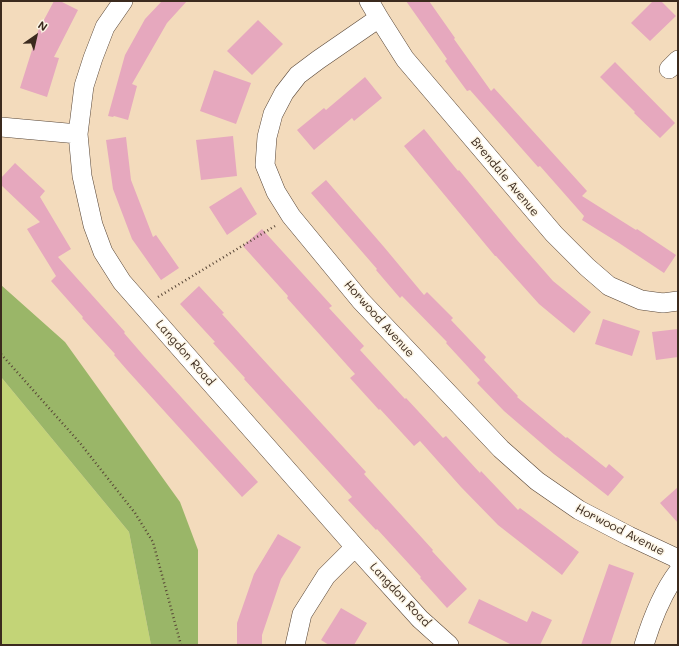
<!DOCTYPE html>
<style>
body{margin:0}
#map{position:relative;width:679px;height:646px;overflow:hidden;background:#f3dbbc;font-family:Mali,sans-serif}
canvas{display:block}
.frame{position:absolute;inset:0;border:2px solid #3b2a1e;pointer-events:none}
.north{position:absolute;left:16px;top:16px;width:40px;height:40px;-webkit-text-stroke:3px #fcf5e5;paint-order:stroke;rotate:34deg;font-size:11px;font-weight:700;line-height:16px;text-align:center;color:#3b2a1e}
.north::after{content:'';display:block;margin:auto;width:14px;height:18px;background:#3b2a1e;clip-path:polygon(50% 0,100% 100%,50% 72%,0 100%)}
</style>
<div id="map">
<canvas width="679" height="646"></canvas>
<div class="frame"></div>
<div class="north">N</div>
</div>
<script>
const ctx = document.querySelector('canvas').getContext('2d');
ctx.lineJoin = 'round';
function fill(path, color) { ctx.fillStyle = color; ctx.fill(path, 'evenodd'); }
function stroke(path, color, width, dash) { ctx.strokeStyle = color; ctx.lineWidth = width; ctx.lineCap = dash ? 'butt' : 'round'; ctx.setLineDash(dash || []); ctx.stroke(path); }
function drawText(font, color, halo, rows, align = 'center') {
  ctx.font = font + ' Mali,sans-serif'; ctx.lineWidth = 3; ctx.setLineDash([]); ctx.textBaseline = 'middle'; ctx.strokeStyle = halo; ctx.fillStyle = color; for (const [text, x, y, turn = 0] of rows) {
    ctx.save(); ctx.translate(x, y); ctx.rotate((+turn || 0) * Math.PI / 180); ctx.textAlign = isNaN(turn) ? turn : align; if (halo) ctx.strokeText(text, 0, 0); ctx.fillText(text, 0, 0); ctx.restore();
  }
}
fill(new Path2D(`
 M1 377 129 532 151 645H1Z`), '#c3d477');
fill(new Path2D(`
 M1 285 65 342 180 502 198 550V645H151L129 532 1 377Z`), '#9ab668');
fill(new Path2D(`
 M54 1H60L78 10 54 57 59 58 47 97 20 88 38 31Z
 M162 1H187L167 23 132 84 137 86 128 120 114 116 113 117 108 116 125 55 145 19Z
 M406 1H429L455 38 454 39 491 91 494 88 587 191 582 196 636 230 637 229 676 255 664 273 619 243 582 220 584 216 540 166 538 167 470 90 467 91 445 61 447 59Z
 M653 1H661L676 16 650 41 631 23Z
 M258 20 283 44 252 75 227 51Z
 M615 62 675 123 660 138 634 113 635 112 600 77Z
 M214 70 251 83 236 124 200 111Z
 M365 77 382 98 354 121 352 118 314 150 297 130 324 108 326 110Z
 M424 129 458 171 459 170 517 240 553 281 591 312 574 333 539 304 496 256H495L404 146Z
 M233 136 237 176 201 180 196 140Z
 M126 137 131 180 153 237 156 235 179 268 161 280 132 239 113 189 106 140Z
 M15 163 45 191 40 197 71 249 58 257 125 332 124 333 143 355 258 482 242 497 127 370 114 355 115 354 82 318 83 317 51 281 56 276 27 229 40 222 1 185V178Z
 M326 180 384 247 424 295 427 292 453 318 451 320 486 357 484 360 518 396 517 397 566 438 567 437 606 468 609 464 624 477 608 496 554 454 504 411 477 383 480 380 446 343 447 342 402 296 400 298 376 270 377 269 311 193Z
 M241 187 257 214 227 235 209 207Z
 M262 229 332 306 329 308 364 346 360 350 405 399 406 398 443 438 446 436 480 473 481 471 518 510 520 508 579 552 562 575 498 525 461 487 420 441 414 446 380 409 379 410 350 378 355 374 287 298 288 296 243 246Z
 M199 286 224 313 222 314 258 354 366 472 364 474 433 550 432 551 467 589 447 608 420 578 421 577 377 529 376 530 348 500 352 497 244 379 245 378 213 343 215 342 180 304Z
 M603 319 640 331 632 356 595 344Z
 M678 329V357L656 360 652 332Z
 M678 487V523L660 503Z
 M278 534 301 547 281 579 262 635V645H237V623L254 574Z
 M609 564 634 573 610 645H581Z
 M479 599 527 622 532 611 552 620 540 645H512L468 623Z
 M341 608 367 623 354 645H329L321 640Z`), '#e6a8be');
const minor = new Path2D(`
 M123 1 105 27 93 58 84 86 78 134 82 176 93 225 103 252 122 282 355 547 420 619 449 645
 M369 1 379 18 405 59 554 234 587 267 609 286 641 300 663 303 678 301
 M379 18 318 60 298 75 284 93 273 114 267 137 265 165 276 192 291 216 361 301 501 449 537 481 579 510 629 536 674 557 678 560
 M669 69 678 60
 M1 127 78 134
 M295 645 302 614 326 576 355 547
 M644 645C652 619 662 593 678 572`);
stroke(minor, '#574536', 20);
stroke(new Path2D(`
 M158 297 275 226
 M1 354 80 443 135 513 153 542 181 645`), '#574536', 2.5, [1, 3]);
stroke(minor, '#fff', 19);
drawText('12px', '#3b2a1e', '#fcf5e5', [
 ["Brendale Avenue",505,177,50],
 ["Horwood Avenue",379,319,48],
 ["Langdon Road",185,353,49],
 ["Horwood Avenue",620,530,27],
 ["Langdon Road",400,595,47]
]);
</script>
